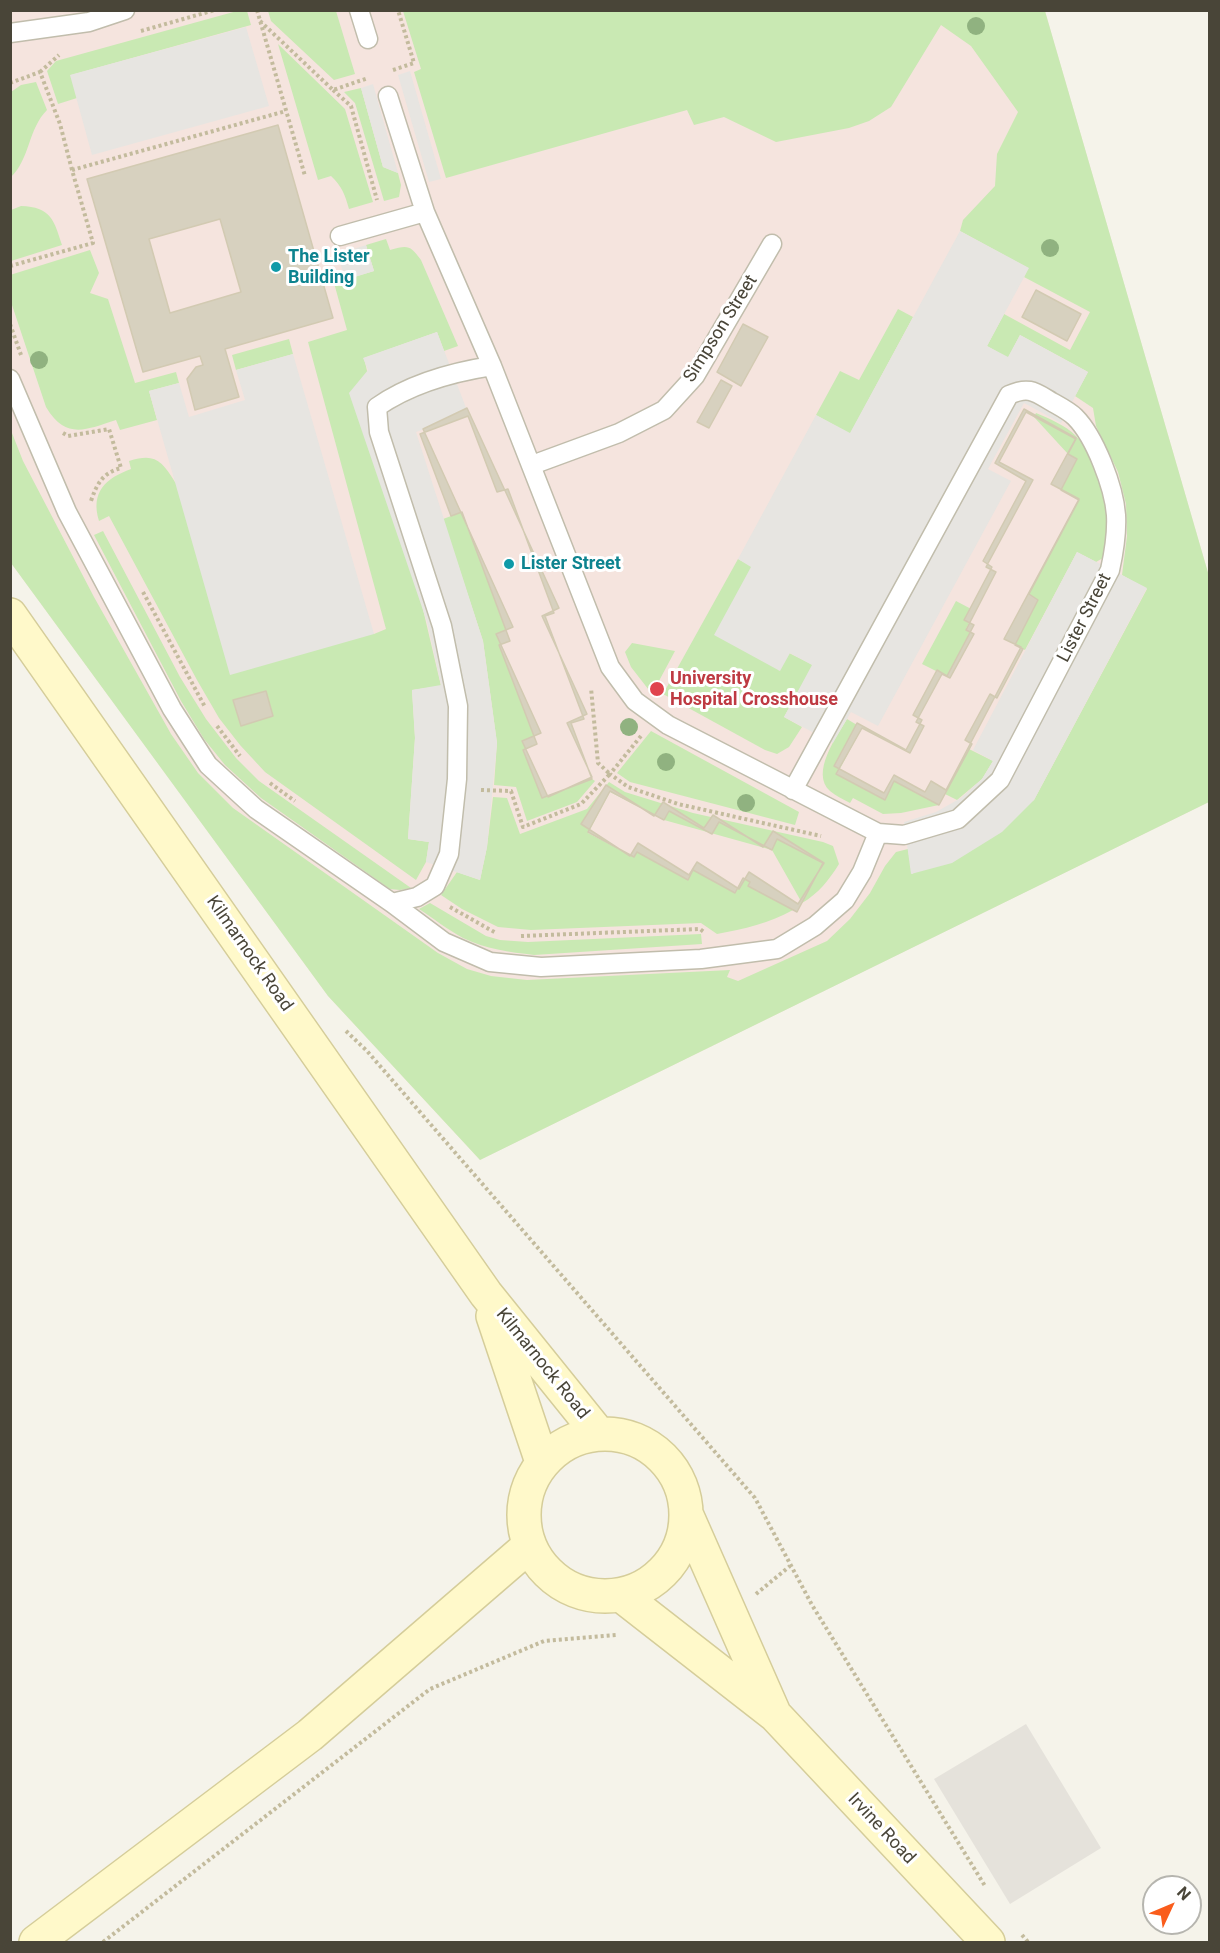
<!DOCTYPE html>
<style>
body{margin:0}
#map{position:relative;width:1220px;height:1953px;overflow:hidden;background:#f5f3ea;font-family:Roboto,sans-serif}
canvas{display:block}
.frame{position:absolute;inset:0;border:12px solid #494538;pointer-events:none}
.north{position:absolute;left:1142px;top:1875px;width:60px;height:60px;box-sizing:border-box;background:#fff;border:2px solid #b6b5af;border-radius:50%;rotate:46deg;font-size:16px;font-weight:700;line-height:24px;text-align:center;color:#494538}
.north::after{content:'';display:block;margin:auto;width:21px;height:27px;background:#fa5d1c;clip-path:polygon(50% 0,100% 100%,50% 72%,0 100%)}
</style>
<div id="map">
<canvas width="1220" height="1953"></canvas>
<div class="frame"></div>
<div class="north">N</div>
</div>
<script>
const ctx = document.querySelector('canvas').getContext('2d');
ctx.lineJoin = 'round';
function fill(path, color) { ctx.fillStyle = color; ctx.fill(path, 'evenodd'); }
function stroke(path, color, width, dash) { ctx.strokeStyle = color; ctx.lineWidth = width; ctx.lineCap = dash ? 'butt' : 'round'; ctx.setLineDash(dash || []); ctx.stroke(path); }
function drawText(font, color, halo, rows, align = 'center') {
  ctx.font = font + ' Roboto,sans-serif'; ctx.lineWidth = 6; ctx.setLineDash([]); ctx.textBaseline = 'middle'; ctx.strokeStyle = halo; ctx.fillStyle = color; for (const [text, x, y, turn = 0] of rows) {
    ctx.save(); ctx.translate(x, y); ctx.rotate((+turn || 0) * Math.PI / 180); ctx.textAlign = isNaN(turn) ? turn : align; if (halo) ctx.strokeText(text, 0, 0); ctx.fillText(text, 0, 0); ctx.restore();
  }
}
fill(new Path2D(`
 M1026 1724 1101 1848 1010 1904 934 1779Z`), '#e5e2db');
fill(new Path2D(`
 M10 11H1045L1209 576V802L480 1160 328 996 11 563Z`), '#f5e4de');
fill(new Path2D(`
 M237 11H247L251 25 71 75 77 98 58 104 47 71 56 61Z
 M268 11H336L355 74 334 80 271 21Z
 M403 11H1045L1209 576V802L480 1160 328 996 11 563 10 428 23 461 94 597 171 734 198 773 233 808 438 953 467 969 491 976 527 980 730 970 727 977 738 981 827 941 850 919 870 893 885 866 896 852 908 849 912 874 1034 800 1147 589 1122 575 1127 536 1126 504 1118 472 1096 426 1093 408 1075 396 1088 372 1020 335 1008 358 987 346 1004 314 1070 350 1090 312 1024 277 1028 268 960 231 963 220 995 186 997 154 1018 112 971 46 941 25 891 107 869 121 849 128 776 142 724 117 694 125 687 110 446 178 414 72 421 69Z
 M278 44 345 109 373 202 349 209C345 195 342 186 331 176L318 180Z
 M36 82 47 110C28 129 30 159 11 177V92L21 85Z
 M361 88 383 167 398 173 401 185 399 197 384 201 355 103 344 92Z
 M21 206C51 207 54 220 62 245L11 261V210Z
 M386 239 390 250C408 245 410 245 421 260L458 346 444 351 437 332 364 358 441 686 412 690 415 738 408 839 429 842 426 862 416 880 265 772 240 745 219 718 197 680 109 516 99 521C90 492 106 478 131 469L129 461C155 453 161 460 175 482L374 634 386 629 308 342 347 330 334 283 374 271 366 245ZM265 691 273 716 241 726 234 700Z
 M90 250 99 273 90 293 108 299 135 383 176 372 179 383 149 391 157 420 120 430 116 420C85 430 66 440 46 407L11 302 10 275Z
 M898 309 913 317 850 434 816 415 840 371 859 380Z
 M289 339 293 354 236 370 232 355Z
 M1036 413C1050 419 1065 425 1076 436 1106 466 1115 519 1103 558L1096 562 1077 552 1025 650 1015 645 1038 600 1029 594 1079 500 1061 490 1077 459 1068 454 1034 417Z
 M462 512 510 641 500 645 537 744 524 750 542 798 592 779 595 781 577 802 527 821 516 787 494 785 497 743 483 641 443 519Z
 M103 531 180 677 206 719 236 758 259 781 411 888 400 890 390 889 261 798 225 765 204 739 181 701 94 535Z
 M738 559 751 566 779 671 789 653 813 665 784 717 802 727 789 747 777 754 765 750 663 694Z
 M956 601 975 611 966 629 974 634 950 678 922 664Z
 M632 643 675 651 652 694 631 667 625 652Z
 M847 719 862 728 837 774 884 800 894 781 939 805 901 813 883 814 853 798 850 803C843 799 836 796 830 791 810 773 837 736 847 719Z
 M651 731 799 812 795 825 630 782 617 773Z
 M969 749 993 761 982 779 957 800 945 794Z
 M609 782 625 792 693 813 823 842 833 846 839 864C829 880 818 894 802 903L772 850 664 820 610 792 588 833 634 857 637 852 688 879 693 870 735 893 743 878 793 910C770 923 744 929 717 934L701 923 531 930 498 927 462 909 441 895 457 872 480 880 487 847 493 797 507 798 520 834 587 809Z
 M430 903 486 936 500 940 528 942 701 934 702 944 534 955C509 952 486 949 463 938 448 930 433 918 419 909Z`), '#c9e9b3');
fill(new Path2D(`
 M246 27 269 106 92 155 70 75Z
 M410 71 441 179 429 182 398 75Z
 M373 84 398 173 383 167 361 88Z
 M960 231 1029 268 987 346 1008 357 1020 335 1088 372 1061 423 1024 403 988 469 1011 481 878 726 851 712 833 743 784 717 812 665 790 653 780 671 714 635 751 567 738 559 816 415 850 433Z
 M366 245 374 271 345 280 338 254Z
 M437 332 468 413 416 432 483 641 497 743 487 847 480 880 426 862 429 842 408 839 415 738 412 690 441 685 427 622 349 393 368 370 363 358Z
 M293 354 374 634 230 675 149 391 179 383 189 417 245 400 236 370Z
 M1077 552 1147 588 1034 800 1002 832 952 863 911 874 904 822 936 812 961 798 982 779 993 761 973 750Z`), '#e7e5e1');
const building = new Path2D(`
 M278 125 333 318 225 349 239 397 195 410 187 379 196 367 203 365 200 356 143 372 87 179ZM220 219 241 292 170 313 149 239Z
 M1036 290 1081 314 1067 341 1022 317Z
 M743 324 768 337 741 386 717 372Z
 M721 380 732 386 709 428 697 422Z
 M467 408 559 608 542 616 587 714 567 723 592 777 548 797 522 741 541 733 496 634 513 627 423 429Z
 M1024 409 1076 438 1051 484 1079 499 1004 639 1021 647 946 790 931 781 925 792 894 775 884 793 834 766 857 723 906 750 922 720 913 715 937 670 947 676 974 625 964 620 992 567 983 561 1026 481 995 463Z
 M1026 412 1076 439 1068 454 1077 459 1061 490 1079 500 1029 594 1038 600 1015 645 1023 649 997 698 990 694 965 740 972 744 939 805 894 781 885 800 836 774 862 728 910 753 924 726 916 722 942 674 950 678 974 634 966 630 996 572 986 567 1033 480 999 462Z
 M468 416 497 492 508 489 554 613 545 616 584 719 571 723 592 779 542 798 523 750 537 744 499 645 510 641 462 512 451 516 420 434Z
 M266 691 273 716 241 726 233 700Z
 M606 785 654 816 663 802 704 828 713 815 763 847 773 831 824 863 798 904 749 872 739 889 697 862 689 875 638 843 630 856 581 824Z
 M610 791 664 820 669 811 712 834 719 822 772 850 777 839 823 863 797 912 748 886 750 882 743 878 735 893 693 870 688 880 637 852 634 857 588 832Z`);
fill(building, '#d7d1bf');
stroke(building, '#d2cab2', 1.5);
const service = new Path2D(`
 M359 10 368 39
 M10 33 89 22 125 10
 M388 96 425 212 492 366 610 667 635 701 668 725 878 833 904 835 958 819 1000 780 1110 570C1114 552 1117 533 1116 515 1114 487 1095 437 1075 417 1069 411 1059 406 1052 402 1035 392 1029 386 1009 395L793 790
 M340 236 425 212
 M10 379 67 512 172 709 208 765 256 809 392 903 444 942 490 962 541 967 701 959 777 949 815 926 845 900 862 872 878 833
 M532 465 619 433 664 410 695 376 772 244
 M392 903 417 897 435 886 449 854 457 779 458 706 442 626 379 432 377 407C410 384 453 372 492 366`);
const secondary = new Path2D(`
 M10 615 486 1294 598 1433
 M493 1316 542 1462
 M524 1515a81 81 0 1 1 162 0a81 81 0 1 1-162 0Z
 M687 1516 773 1711
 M621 1595 775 1715 988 1942
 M36 1942 310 1735 529 1546`);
stroke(service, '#c1bdac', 21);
stroke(secondary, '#d5cd9a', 36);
stroke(new Path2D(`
 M257 10 305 176
 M260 21 333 90 368 78
 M141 31 215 10
 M393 70 414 63 398 10
 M40 72 59 55
 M10 83 40 72 60 124 72 170
 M333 90 351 106 377 200
 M10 266 93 243 72 170 286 111
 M10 324 21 355
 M63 433 68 436 109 429 121 468C103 473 97 483 91 501
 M143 592 205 707
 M217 726 240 756
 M641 736 610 774 628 787 678 804 821 836
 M270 783 295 801
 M481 790 511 791 523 827 581 804 610 774 598 763 591 688
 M450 907 496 933
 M521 936 700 929 704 932
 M346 1031 367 1051 755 1498 812 1605 985 1886
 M756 1594 790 1566
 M1022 1935 1028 1942
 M103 1942 430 1689 544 1641 616 1635`), '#c3bb9d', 4, [3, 3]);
stroke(service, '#fff', 18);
stroke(secondary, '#fff9ca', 33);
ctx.fillStyle = '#90b280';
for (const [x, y] of [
 [976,26],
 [1050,248],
 [39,360],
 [629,727],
 [666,762],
 [746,803]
]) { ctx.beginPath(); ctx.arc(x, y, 9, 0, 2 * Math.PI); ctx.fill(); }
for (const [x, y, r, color] of [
 [276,267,6,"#0f9aa8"],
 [509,564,6,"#0f9aa8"],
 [657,689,8,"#e0444e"]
]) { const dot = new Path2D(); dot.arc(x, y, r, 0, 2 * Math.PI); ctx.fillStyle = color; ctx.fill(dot); stroke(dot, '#fff', 2); }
drawText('bold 18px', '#0d838f', '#fff', [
 ["The Lister",288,257],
 ["Building",288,278],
 ["Lister Street",521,564]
], 'left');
drawText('18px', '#494538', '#fff', [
 ["Simpson Street",721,329,-58],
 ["Lister Street",1085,618,-63],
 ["Kilmarnock Road",249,954,55],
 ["Kilmarnock Road",542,1364,51],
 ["Irvine Road",881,1829,47]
]);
drawText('bold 18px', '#be3a42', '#fff', [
 ["University",670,679],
 ["Hospital Crosshouse",670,700]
], 'left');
</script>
